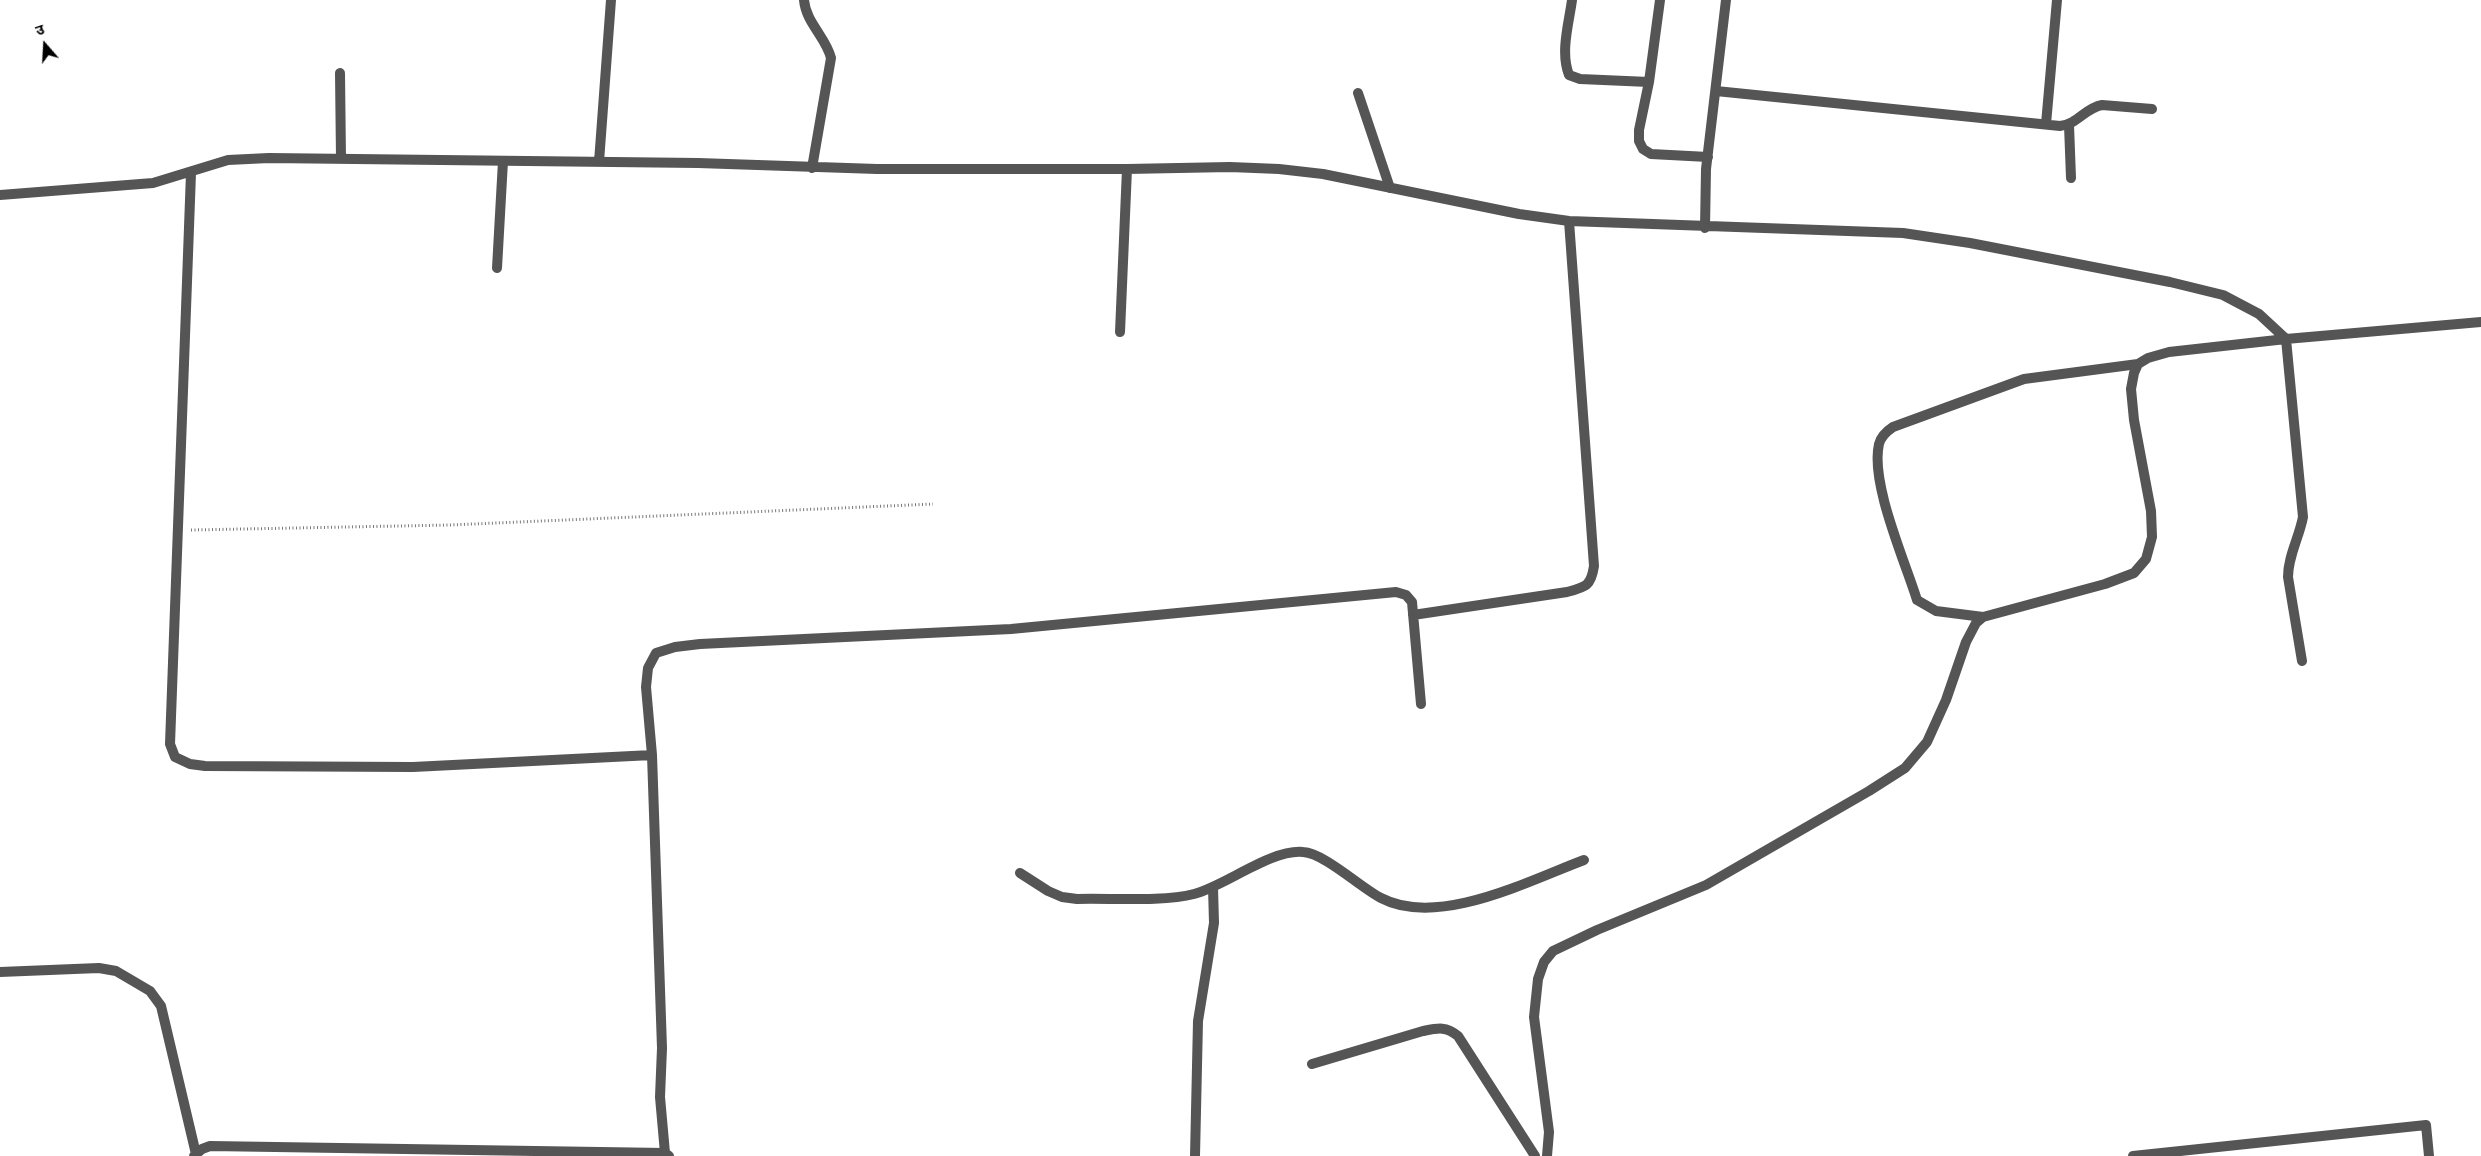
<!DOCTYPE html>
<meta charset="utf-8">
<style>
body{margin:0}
#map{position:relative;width:2481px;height:1156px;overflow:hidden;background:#fff;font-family:"Fira Sans","Noto Sans Devanagari",sans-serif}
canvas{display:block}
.north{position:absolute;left:20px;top:20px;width:50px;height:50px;-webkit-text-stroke:4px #fff;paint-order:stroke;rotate:341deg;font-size:14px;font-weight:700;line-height:20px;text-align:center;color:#000}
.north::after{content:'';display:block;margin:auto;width:18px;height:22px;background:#000;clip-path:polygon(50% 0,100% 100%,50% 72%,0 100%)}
</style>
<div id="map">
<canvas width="2481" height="1156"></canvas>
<div class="north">उ</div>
</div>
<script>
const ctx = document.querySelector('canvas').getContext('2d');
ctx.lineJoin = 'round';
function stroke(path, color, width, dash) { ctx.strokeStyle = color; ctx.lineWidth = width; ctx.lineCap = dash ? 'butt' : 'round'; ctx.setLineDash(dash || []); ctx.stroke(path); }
stroke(new Path2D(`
 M191 530 450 525 933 504`), '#777', 3, [1, 2.5]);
stroke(new Path2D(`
 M497 268 503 161`), '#555', 10);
stroke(new Path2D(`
 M804 0C806 23 826 37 831 58L812 168
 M1572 0C1569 23 1560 52 1569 75L1580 79 1649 82
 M1660 0 1649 82 1639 130V141L1643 149 1651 154 1708 157
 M340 73 341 159
 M1716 91 2060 126C2078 124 2085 108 2102 105L2152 109
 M1358 93 1390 188
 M2046 124 2057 0
 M2069 125 2071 178
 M599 162 611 0
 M191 173 170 744 175 757 190 764 205 766 413 767 652 755
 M0 195 153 183 228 160 269 158 698 163 877 169H1127L1230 167 1279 169 1323 174 1519 214 1569 221 1903 233 1970 243 2170 282 2223 295 2259 314 2286 339 2303 517C2299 538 2288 556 2288 577L2302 661
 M1705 228 1706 169 1726 0
 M1120 332 1127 169
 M1413 615 1567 592C1586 587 1591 586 1594 566L1569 221
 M1983 617 1936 611 1917 600C1905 561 1870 483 1879 444 1881 436 1887 431 1893 427L2024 379 2138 364
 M1020 873 1048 891 1062 897 1077 899C1111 898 1163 902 1194 894 1225 886 1271 849 1303 852 1324 853 1360 887 1381 898 1438 928 1528 881 1584 860
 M0 972 99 968 116 971 150 991 161 1006 196 1154
 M1312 1064 1423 1031C1438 1028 1446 1026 1458 1036L1535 1156
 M665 1153 660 1097 662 1048 652 755 646 687 648 668 656 653 675 647 700 644 1011 629 1396 592 1406 595 1412 602 1421 704
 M194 1156 202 1149 210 1146 665 1153 669 1156
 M1195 1156 1198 1021 1214 923 1213 887
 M1547 1156 1549 1132 1534 1017 1538 979 1544 962 1553 951 1597 930 1706 885 1869 791 1905 768 1927 742 1946 700 1966 642 1976 623 1983 617 2105 584 2134 573 2146 559 2152 537 2151 511 2134 420 2131 389 2134 373 2138 364 2148 358 2169 352 2286 339 2481 322
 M2133 1156 2426 1125 2429 1156`), '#555', 10);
</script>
